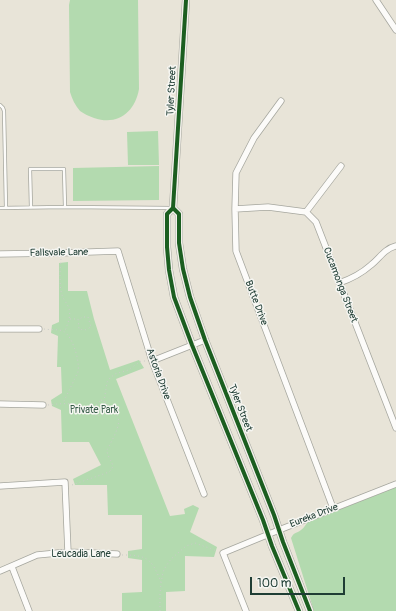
<!DOCTYPE html>
<style>
body{margin:0}
#map{position:relative;width:396px;height:611px;overflow:hidden;background:#e8e4d8;font-family:Pangolin,sans-serif}
canvas{display:block}
.scale{position:absolute;left:250px;top:577px;width:95px;height:18px;box-sizing:border-box;border:2px solid #1f3d34;border-top:0;padding-left:5px;font-size:12px;line-height:14px;white-space:nowrap;color:#1f3d34;-webkit-text-stroke:3px #f6f6f2;paint-order:stroke}
</style>
<div id="map">
<canvas width="396" height="611"></canvas>
<div class="scale">100 m</div>
</div>
<script>
const ctx = document.querySelector('canvas').getContext('2d');
ctx.lineJoin = 'round';
function fill(path, color) { ctx.fillStyle = color; ctx.fill(path, 'evenodd'); }
function stroke(path, color, width, dash) { ctx.strokeStyle = color; ctx.lineWidth = width; ctx.lineCap = dash ? 'butt' : 'round'; ctx.setLineDash(dash || []); ctx.stroke(path); }
function drawText(font, color, halo, rows, align = 'center') {
  ctx.font = font + ' Pangolin,sans-serif'; ctx.lineWidth = 3; ctx.setLineDash([]); ctx.textBaseline = 'middle'; ctx.strokeStyle = halo; ctx.fillStyle = color; for (const [text, x, y, turn = 0] of rows) {
    ctx.save(); ctx.translate(x, y); ctx.rotate((+turn || 0) * Math.PI / 180); ctx.textAlign = isNaN(turn) ? turn : align; if (halo) ctx.strokeText(text, 0, 0); ctx.fillText(text, 0, 0); ctx.restore();
  }
}
fill(new Path2D(`
 M70 0H138L139 89C135 112 118 126 94 118 89 116 84 114 80 111 75 105 72 99 70 92L69 5Z
 M158 131 159 165H128L127 132Z
 M159 166V200L73 201V168Z
 M68 262V291H87L94 319 110 370 139 360 144 368 116 379 170 516 185 514 184 509 193 505 199 508 190 532 217 547 214 557 185 556V591L166 592V611H122V593L142 592V560L128 558V551L142 549V515H108L107 485H75L73 479 101 465 89 442H62L61 410 52 406 51 400 62 393 61 367H57L58 336 51 333 52 325 59 322V263Z
 M396 487V611H314L291 538C295 531 296 534 301 530 304 528 306 524 308 522Z`), '#b3daaf');
const service = new Path2D(`
 M0 105 3 108 4 111 6 208
 M0 208 65 207 171 208
 M31 208 30 169H64L65 207`);
const minor = new Path2D(`
 M376 0 396 30
 M281 101 254 138 236 173 235 209 236 251 333 508
 M235 209 268 207 306 212 316 222 396 428
 M306 212 341 166
 M0 254 61 253 118 251 152 361 204 494
 M339 283C351 279 362 273 371 265 380 258 384 249 396 246
 M0 329H39
 M152 361 205 340
 M0 404 43 405
 M0 486 65 482 68 552
 M12 567 29 611
 M0 571 37 555 68 552 117 554
 M246 611 223 553 279 530 396 484`);
const secondary = new Path2D(`
 M186 0 173 208 167 214V247L169 270 174 297 192 345 263 520 272 546 299 611
 M173 208 179 214V243L183 269 190 297 205 340 274 515 283 542 310 611`);
stroke(service, '#a5a69e', 4);
stroke(minor, '#a5a69e', 7);
stroke(secondary, '#a5a69e', 8);
stroke(new Path2D(`
 M61 259C60 269 59 285 62 295 63 299 66 302 68 306 72 314 68 323 65 331
 M84 317H88L91 327 85 330 79 329 78 319Z
 M70 319H77
 M44 329C50 330 58 329 63 331 73 336 80 362 78 372L63 403
 M101 400 107 403 108 405 103 415 96 416 90 411Z
 M104 402 107 382 110 378 115 374 128 370 141 361H146
 M48 405C65 403 75 402 90 411
 M72 485 109 472C118 464 107 460 107 450 111 442 123 423 117 415 115 412 110 410 106 409
 M122 555C129 555 136 555 142 557 153 560 157 573 161 582
 M160 611V594L161 583 163 572 166 566 171 559 186 546 195 543 217 551`), '#cacbc8', 1, [1, 3]);
stroke(service, '#fcfbf9', 2.5);
stroke(minor, '#fcfbf9', 5.5);
stroke(secondary, '#f3f1eb', 7);
stroke(new Path2D(`
 M186 0 173 208 167 214V247L169 270 174 297 192 345 263 520 272 546 299 611
 M173 208 179 214V243L183 269 190 297 205 340 274 515 283 542 310 611`), '#1b5e20', 4);
drawText('10px', '#1f3d34', '#f6f6f2', [
 ["Tyler Street",172,91,-87],
 ["Fallsvale Lane",59,253,-1],
 ["Cucamonga Street",340,285,69],
 ["Butte Drive",256,303,69],
 ["Astoria Drive",158,374,70],
 ["Tyler Street",240,408,69],
 ["Eureka Drive",314,516,-21],
 ["Leucadia Lane",81,554]
]);
drawText('10px', '#345b46', '#f6f6f2', [
 ["Private Park",94,410]
]);
</script>
